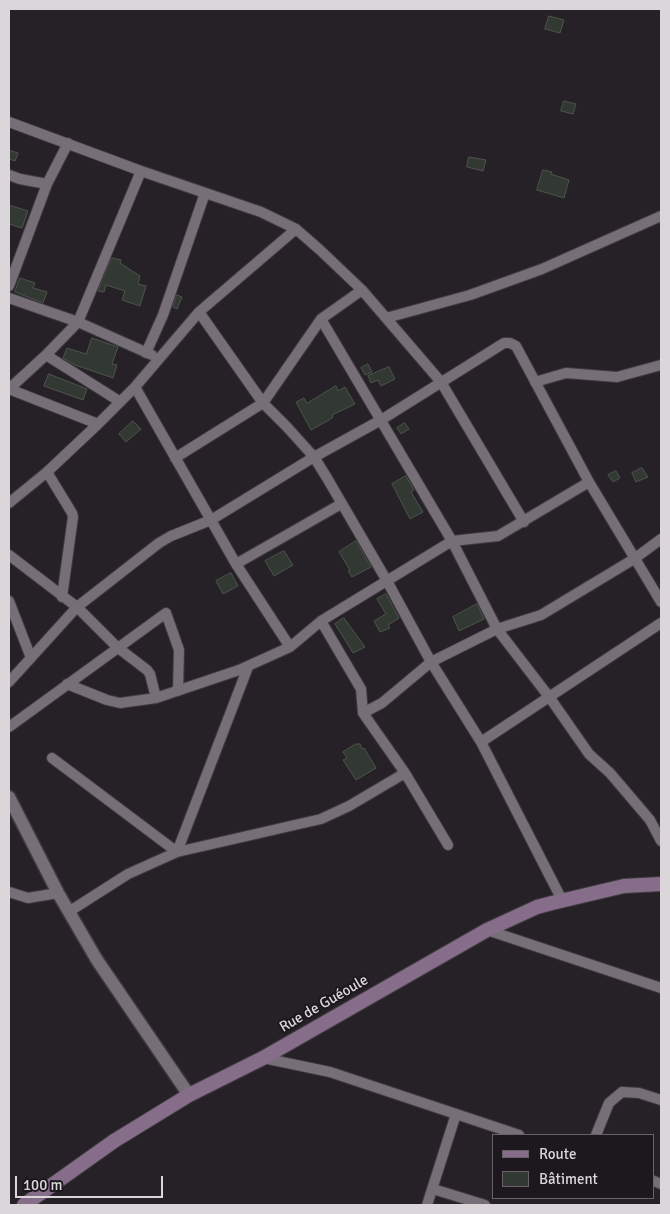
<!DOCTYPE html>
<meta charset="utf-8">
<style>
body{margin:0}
#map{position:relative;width:670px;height:1214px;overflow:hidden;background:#262027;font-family:Signika,sans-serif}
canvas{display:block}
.frame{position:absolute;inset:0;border:10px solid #dad6da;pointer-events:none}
.legend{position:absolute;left:492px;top:1134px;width:162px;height:65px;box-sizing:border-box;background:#1d171e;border:1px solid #696369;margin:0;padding:6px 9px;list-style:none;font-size:15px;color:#dad6da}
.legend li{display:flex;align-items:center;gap:10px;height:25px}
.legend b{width:25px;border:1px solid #696369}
.scale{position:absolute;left:15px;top:1176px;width:148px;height:22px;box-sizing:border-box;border:2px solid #dad6da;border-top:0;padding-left:6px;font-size:15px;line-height:18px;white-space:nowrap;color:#dad6da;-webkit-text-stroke:4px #1d171e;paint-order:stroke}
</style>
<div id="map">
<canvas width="670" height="1214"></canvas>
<div class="frame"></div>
<ul class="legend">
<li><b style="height:6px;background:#866d8a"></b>Route</li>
<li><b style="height:14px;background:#323933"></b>Bâtiment</li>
</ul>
<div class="scale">100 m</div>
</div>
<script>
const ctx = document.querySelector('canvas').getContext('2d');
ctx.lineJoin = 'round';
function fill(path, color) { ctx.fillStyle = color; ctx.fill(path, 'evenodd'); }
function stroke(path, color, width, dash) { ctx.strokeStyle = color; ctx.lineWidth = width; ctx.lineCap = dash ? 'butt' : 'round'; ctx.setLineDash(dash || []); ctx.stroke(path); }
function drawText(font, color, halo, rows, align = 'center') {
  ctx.font = font + ' Signika,sans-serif'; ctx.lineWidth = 4; ctx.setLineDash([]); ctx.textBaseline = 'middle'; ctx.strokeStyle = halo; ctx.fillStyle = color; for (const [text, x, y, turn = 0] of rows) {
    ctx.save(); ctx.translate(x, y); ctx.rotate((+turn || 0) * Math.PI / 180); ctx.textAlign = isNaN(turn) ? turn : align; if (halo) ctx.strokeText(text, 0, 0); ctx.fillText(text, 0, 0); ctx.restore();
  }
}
const building = new Path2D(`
 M549 16 564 20 560 33 545 29Z
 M564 101 576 104 573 114 561 111Z
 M9 150 18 153 15 161 9 159Z
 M469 157 486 160 483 171 467 167Z
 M543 170 552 172 551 174 569 180 564 198 537 190Z
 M9 205 28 211 22 228 9 224Z
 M112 258 121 260 120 263 140 276 138 284 146 286 140 306 122 300 125 291 106 285 104 292 98 291Z
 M20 278 35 283 33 288 47 292 43 303 15 292Z
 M177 295 182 297 177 309 173 307Z
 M92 338 118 347 112 364 117 365 113 378 75 365 63 358 67 348 86 354Z
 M368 364 372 372 365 375 361 368Z
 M389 367 395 379 381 386 378 380 371 383 368 376Z
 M49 374 87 389 83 400 44 386Z
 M336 386 338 391 345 387 355 404 332 415 333 417 329 420 311 430 296 402 304 398 307 403Z
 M133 421 141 429 126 442 119 434Z
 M405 423 409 429 401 434 397 428Z
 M642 468 648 477 636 482 632 473Z
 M616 471 620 478 613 482 608 475Z
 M406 476 414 490 411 492 423 512 410 519 392 484Z
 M356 541 371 567 352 577 348 571 350 570 339 552Z
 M284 551 293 565 274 576 265 561Z
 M231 573 238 586 223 594 216 581Z
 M386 594 399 618 388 625 390 628 380 632 374 621 386 614 377 599Z
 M477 604 484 619 459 631 453 617Z
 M344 618 365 647 353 653 335 624Z
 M356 744H360L362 749 364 748 376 768 356 780 343 760 347 758 343 752Z`);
fill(building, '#323933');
stroke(building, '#4d544d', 1);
const minor = new Path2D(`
 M9 122 141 171 261 212 296 229 320 250 362 290 441 382 524 522
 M9 175 20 179 47 184
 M9 286 47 184 68 143
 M9 298 78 322 152 355
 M199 312 263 403 287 427 314 457 327 478 387 581 431 662 481 742 562 900
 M386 318 470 295 542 269 661 216
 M321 319 452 541 497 629 550 698 589 754 610 773 650 820 661 841
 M146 353 163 315 205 193
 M46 355 119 401
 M535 382 566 373 617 377 661 365
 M135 387 236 564 290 647
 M9 389 46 355 78 322 141 171
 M9 389 98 424
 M175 458 263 403 321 319 362 290
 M47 472 72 513 73 517 62 597
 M9 503 47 472 98 424 135 387 199 312 296 229
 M9 555 77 607 117 647 147 670 150 674 156 698
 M236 564 341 504
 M9 601 31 658
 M321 621 361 689 363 713 405 773 448 845
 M9 682 77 607 159 543 171 536 211 520 314 457 381 420 504 343H510L516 346 589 482 661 602
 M67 684 107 700 120 703 156 698 239 670 290 647 321 621 452 541 498 536 589 482
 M363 713 382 703 431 662 497 629 541 615 634 559 661 539
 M9 727 166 613 179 650 178 691
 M481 742 661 623
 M52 758 177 852 321 819 349 806 405 773
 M9 892 28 898 58 893
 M70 911 128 874 177 852 248 667
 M487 930 661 988
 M263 1058 330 1072 519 1135
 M596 1135 609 1103 622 1092 639 1093 661 1100
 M654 1181 661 1184
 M433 1189 485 1205
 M427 1205 456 1114`);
const tertiary = new Path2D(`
 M9 797 58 893 97 960 189 1095`);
const secondary = new Path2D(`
 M24 1205 114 1141 189 1095 263 1058 487 930 537 907 552 903 624 886 661 884`);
stroke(minor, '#403b40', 12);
stroke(tertiary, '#403b40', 15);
stroke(secondary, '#403b40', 16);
stroke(minor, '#766f77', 10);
stroke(tertiary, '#766f77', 12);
stroke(secondary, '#866d8a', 14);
drawText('15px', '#dad6da', '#1d171e', [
 ["Rue de Guéoule",324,1004,-30]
]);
</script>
